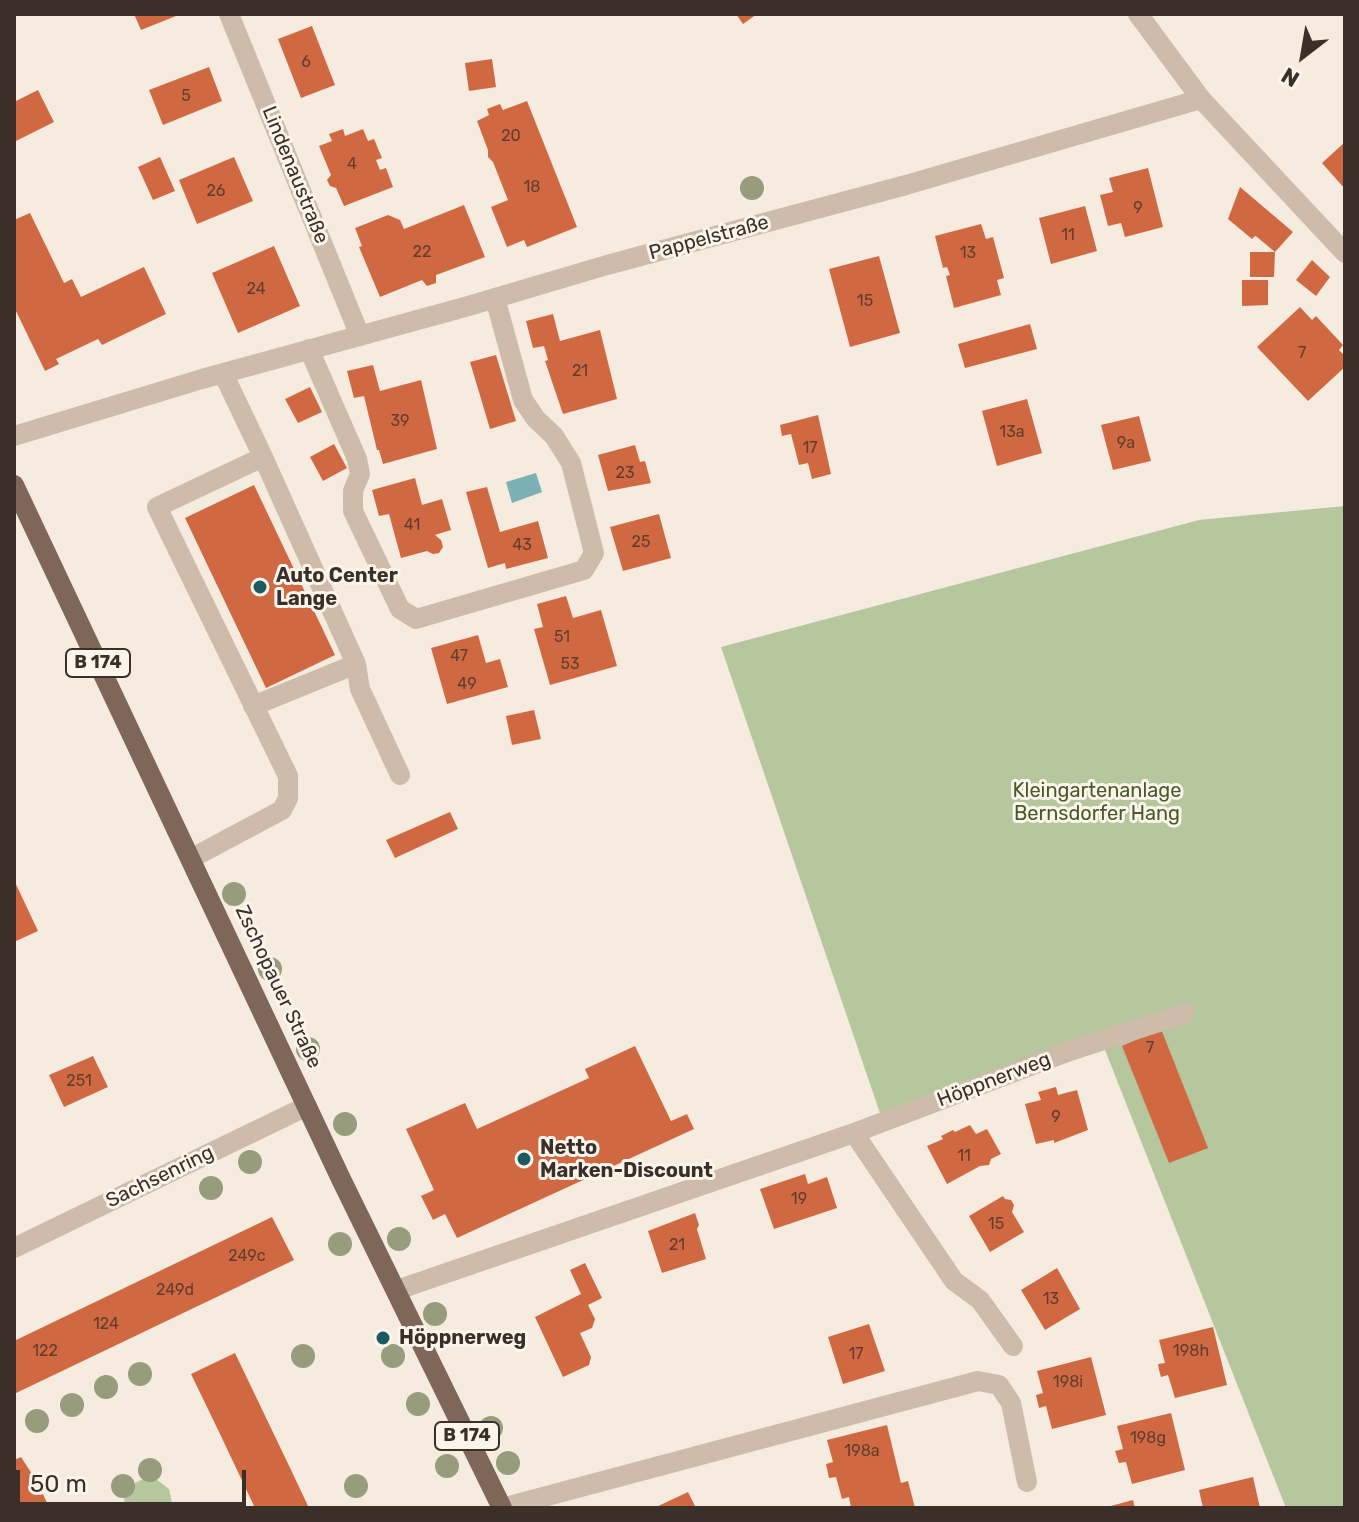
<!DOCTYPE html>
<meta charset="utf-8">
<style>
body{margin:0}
#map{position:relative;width:1359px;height:1522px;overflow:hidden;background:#f5ebdf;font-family:Rubik,sans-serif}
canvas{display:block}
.frame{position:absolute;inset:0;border:16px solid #3b3029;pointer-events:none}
.north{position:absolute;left:1263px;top:16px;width:80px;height:80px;-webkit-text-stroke:6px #fcf5ec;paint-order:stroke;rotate:211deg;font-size:22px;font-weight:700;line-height:32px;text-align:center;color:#3b3029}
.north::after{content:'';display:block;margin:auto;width:28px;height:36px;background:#3b3029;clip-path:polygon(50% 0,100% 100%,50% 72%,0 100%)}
.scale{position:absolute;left:16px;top:1470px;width:230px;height:36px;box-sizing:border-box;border:4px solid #3b3029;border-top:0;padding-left:10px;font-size:24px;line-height:28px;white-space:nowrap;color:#3b3029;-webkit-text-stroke:6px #fcf5ec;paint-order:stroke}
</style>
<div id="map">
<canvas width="1359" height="1522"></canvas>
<div class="frame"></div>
<div class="north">N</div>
<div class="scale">50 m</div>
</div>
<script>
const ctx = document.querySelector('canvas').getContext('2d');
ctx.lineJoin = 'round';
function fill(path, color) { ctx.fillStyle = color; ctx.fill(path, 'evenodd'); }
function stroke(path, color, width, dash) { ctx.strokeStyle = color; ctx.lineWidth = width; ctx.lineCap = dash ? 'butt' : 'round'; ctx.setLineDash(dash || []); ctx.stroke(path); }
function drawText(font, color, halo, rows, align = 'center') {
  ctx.font = font + ' Rubik,sans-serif'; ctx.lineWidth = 6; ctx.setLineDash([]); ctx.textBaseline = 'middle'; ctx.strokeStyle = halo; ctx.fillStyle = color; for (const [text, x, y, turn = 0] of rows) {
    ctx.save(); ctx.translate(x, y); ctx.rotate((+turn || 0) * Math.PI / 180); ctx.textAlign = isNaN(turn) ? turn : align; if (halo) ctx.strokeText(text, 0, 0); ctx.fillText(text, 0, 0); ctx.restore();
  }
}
fill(new Path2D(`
 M1345 506V1508H1286L1105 1050 883 1122 721 647 1199 520Z
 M148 1478 156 1479 169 1489 173 1508H124C123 1491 131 1482 148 1478Z`), '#b6c69d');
fill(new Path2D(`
 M536 473 542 492 512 503 506 482Z`), '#7bb0b5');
fill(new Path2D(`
 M134 14H181L141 30Z
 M736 14H757L743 24Z
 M312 26 335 85 301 98 278 39Z
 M492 59 496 87 469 91 465 63Z
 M209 67 222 101 163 125 149 90Z
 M38 90 54 122 14 142V102Z
 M527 101 577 227 527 247 524 240 507 247 491 207 508 200 493 162 488 157V150L477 121 489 115 487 109 500 104 503 110Z
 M343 129 345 136 363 129 368 141 374 139 382 158 376 160 380 170 386 168 393 187 344 206 336 188 330 186 327 180 331 175 319 146 332 141 329 134Z
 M1345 142V189L1322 163Z
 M160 157 175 191 153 200 138 167Z
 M234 157 253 201 197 224 179 180Z
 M1148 168 1163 227 1125 237 1121 223 1108 226 1100 195 1113 192 1109 178Z
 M1240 187 1293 232 1275 252 1257 237 1255 236 1252 239 1228 219Z
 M464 205 485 257 436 275V283L427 286 422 280 380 297 359 247 362 246 355 228 388 215 400 220 404 229Z
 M1085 206 1097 251 1051 264 1039 218Z
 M30 213 64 283 72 279 81 297 144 267 166 314 102 345 98 339 56 359 59 364 45 371 14 307V220Z
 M981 224 986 239 993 237 1004 278 997 280 1001 295 954 308 946 276 950 275 947 267 943 268 935 236Z
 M274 246 300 306 238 333 212 273Z
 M1250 252H1275L1274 277H1250Z
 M879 256 900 333 850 347 829 269Z
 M1312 260 1330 277 1316 296 1296 280Z
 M1242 280H1268V305L1242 306Z
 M1300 307 1312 320 1316 316 1343 345 1339 350 1345 356V367L1308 401 1257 347Z
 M553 314 560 341 600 330 617 399 563 414 545 361 548 360 544 346 533 348 526 321Z
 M1030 324 1037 349 965 368 958 344Z
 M496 355 516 421 490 429 470 362Z
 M373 365 380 391 421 380 437 449 383 464 379 450H377L364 396 354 398 347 371Z
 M310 387 322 412 298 423 285 399Z
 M1027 399 1042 453 997 466 982 411Z
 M818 415 831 474 812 479 808 463 799 465 791 434 782 436 780 425Z
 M1139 416 1151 461 1113 470 1101 425Z
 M334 444 347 468 323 481 310 457Z
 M635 445 640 462 645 461 651 483 608 491 598 455Z
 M415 478 422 505 442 499 451 530 435 535 441 540 443 547 439 553 433 554 427 551 401 558 389 514 379 516 372 490Z
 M254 485 335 655 266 688 185 518Z
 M487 487 500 532 538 521 548 558 506 569 505 563 488 568 466 492Z
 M659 514 671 558 623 571 610 527Z
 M566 596 573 618 601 610 617 666 550 685 534 629 543 627 537 604Z
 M478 635 486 663 500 659 508 687 447 704 431 648Z
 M534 710 541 739 512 745 506 716Z
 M450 812 458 829 395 858 386 840Z
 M14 880 38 931 14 942Z
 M1161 1029 1208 1148 1169 1163 1122 1046Z
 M635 1046 671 1121 687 1114 694 1129 457 1238 445 1214 433 1220 421 1196 434 1190 406 1129 465 1103 477 1129 589 1078 585 1069Z
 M93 1056 108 1087 64 1107 49 1075Z
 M1056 1087 1058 1095 1077 1090 1088 1130 1054 1143V1140L1036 1144 1025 1104 1041 1100 1038 1092Z
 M970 1125 976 1134 987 1129 1001 1154 991 1159 989 1165 980 1166 947 1184 927 1146 943 1139 941 1136 953 1130 955 1132Z
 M805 1174 808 1184 827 1177 837 1208 774 1229 760 1189Z
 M1003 1196 1005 1199 1011 1200 1014 1205 1012 1212 1024 1232 990 1252 969 1216Z
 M695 1213 699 1225 697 1229 706 1259 662 1273 648 1231Z
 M272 1217 294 1260 14 1394V1341Z
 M585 1263 602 1298 588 1305 595 1319 592 1328 580 1333 591 1357 589 1365 563 1377 535 1317 581 1294 570 1270Z
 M1057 1268 1080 1309 1045 1330 1021 1290Z
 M869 1324 885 1371 843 1384 828 1337Z
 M1213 1327 1227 1385 1175 1398 1168 1375 1161 1377 1159 1370 1158 1364 1165 1363 1159 1340Z
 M235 1353 292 1472 309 1508H255L220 1434 191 1374Z
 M1091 1357 1106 1415 1052 1429 1046 1406 1039 1408 1036 1395 1043 1393 1037 1371Z
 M1171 1413 1185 1470 1132 1484 1126 1462 1119 1463 1115 1451 1123 1449 1117 1426Z
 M887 1425 901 1483 908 1481 915 1508H851L849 1497 842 1499 836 1477 829 1478 826 1464 833 1462 827 1440Z
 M21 1457 34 1477 31 1478 40 1495 43 1494 47 1503 44 1504 46 1508H14V1460Z
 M1253 1477 1260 1508H1203L1199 1490Z
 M688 1492 696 1508H654Z
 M1133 1500 1135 1508H1107V1507Z`), '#d06942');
stroke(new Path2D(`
 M229 14 360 336
 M1138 14 1201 99 1345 253
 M309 349 357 459 360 474 353 491V511L400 609 416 619 584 570 594 553 571 463 554 436 536 419 523 400 495 298
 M223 373 263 457
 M14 436 202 379 465 307 607 265 906 185 1201 99
 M253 706 356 664
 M192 858 282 810 288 798V776L157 507 263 457 356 664 360 689 400 775
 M854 1133 954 1281 980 1300 1013 1346
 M14 1248 307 1106
 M397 1290 854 1133 1075 1049 1184 1014
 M502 1508 978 1381 999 1385 1011 1403 1027 1482`), '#cfbba9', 20);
stroke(new Path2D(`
 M14 485 341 1179 502 1508`), '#7e6759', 20);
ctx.fillStyle = '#969c7c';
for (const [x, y] of [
 [752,188],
 [234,894],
 [270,969],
 [308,1049],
 [345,1124],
 [250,1162],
 [211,1188],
 [399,1239],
 [340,1244],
 [435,1314],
 [303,1356],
 [393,1356],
 [140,1374],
 [106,1387],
 [418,1404],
 [72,1405],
 [37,1421],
 [491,1428],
 [508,1463],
 [447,1466],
 [150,1470],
 [123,1486],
 [356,1486]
]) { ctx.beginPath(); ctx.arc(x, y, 12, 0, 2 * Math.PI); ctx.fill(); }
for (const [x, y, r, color] of [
 [260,587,8,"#1b5a61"],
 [524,1159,8,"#1b5a61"],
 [383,1338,8,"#1b5a61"]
]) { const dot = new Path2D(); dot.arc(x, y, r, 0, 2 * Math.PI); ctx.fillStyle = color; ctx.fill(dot); stroke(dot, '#fcf5ec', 3); }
drawText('16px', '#603e2f', null, [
 ["6",306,62],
 ["5",186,96],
 ["20",511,136],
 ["4",352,164],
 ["18",532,187],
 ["26",216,191],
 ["9",1138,208],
 ["11",1068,235],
 ["22",422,252],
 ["13",968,253],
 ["24",256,289],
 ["15",865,301],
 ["7",1302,353],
 ["21",580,371],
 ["39",400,421],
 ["13a",1012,432],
 ["9a",1126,443],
 ["17",810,448],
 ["23",625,473],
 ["41",412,525],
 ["25",641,542],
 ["43",522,545],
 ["51",562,637],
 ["47",459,656],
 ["53",570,664],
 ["49",467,684],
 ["7",1150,1048],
 ["251",79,1081],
 ["9",1056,1117],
 ["11",964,1156],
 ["19",799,1199],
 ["15",996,1224],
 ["21",677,1245],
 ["249c",247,1256],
 ["249d",175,1290],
 ["13",1051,1299],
 ["124",106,1324],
 ["122",45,1351],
 ["198h",1191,1351],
 ["17",856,1354],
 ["198i",1068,1382],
 ["198g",1148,1438],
 ["198a",862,1451]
]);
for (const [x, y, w] of [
 [98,663,64],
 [467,1436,64]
]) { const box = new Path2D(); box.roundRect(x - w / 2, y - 14, w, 28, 6); ctx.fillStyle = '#fcf5ec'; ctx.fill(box); stroke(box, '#3b3029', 2); }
drawText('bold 18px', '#3b3029', null, [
 ["B 174",98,663],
 ["B 174",467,1436]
]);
drawText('20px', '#3b3029', '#fcf5ec', [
 ["Lindenaustraße",295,175,68],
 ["Pappelstraße",709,238,-15],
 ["Zschopauer Straße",278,987,65],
 ["Höppnerweg",994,1080,-21],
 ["Sachsenring",160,1177,-26]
]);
drawText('bold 20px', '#3b3029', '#fcf5ec', [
 ["Auto Center",276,576],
 ["Lange",276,599],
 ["Netto",540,1148],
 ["Marken-Discount",540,1171],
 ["Höppnerweg",399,1338]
], 'left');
drawText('20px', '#485c2b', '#fcf5ec', [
 ["Kleingartenanlage",1097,791],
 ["Bernsdorfer Hang",1097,814]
]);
</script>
